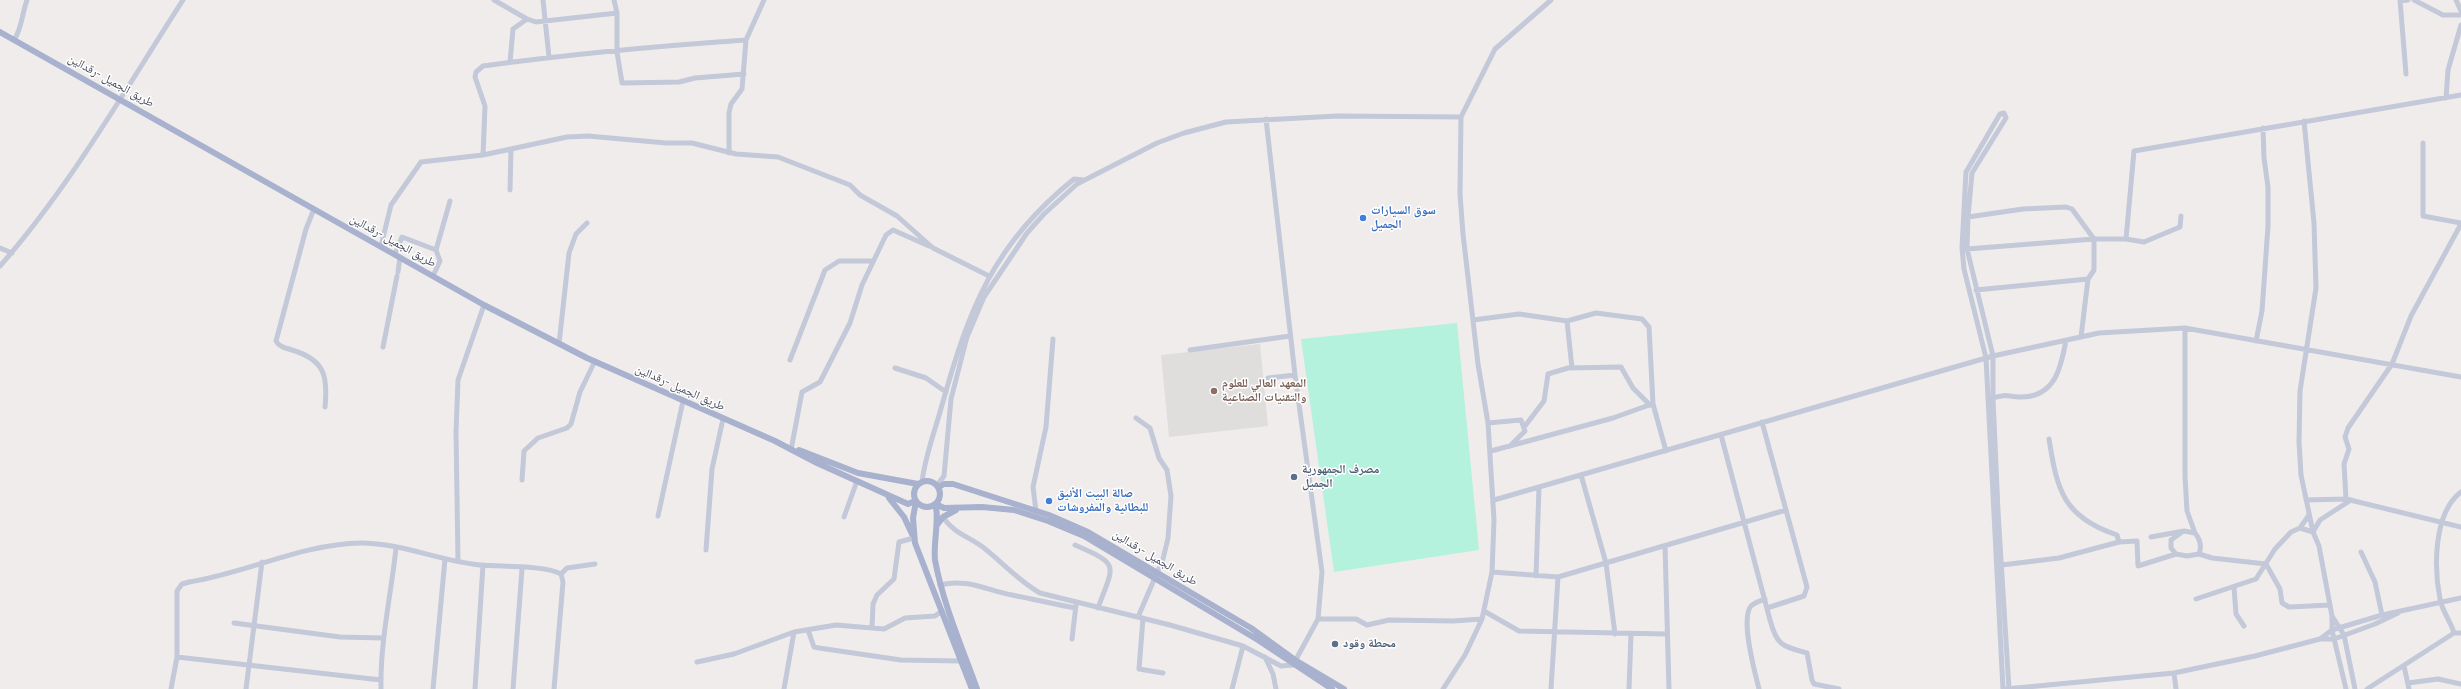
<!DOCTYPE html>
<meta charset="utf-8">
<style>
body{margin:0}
canvas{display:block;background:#efeceb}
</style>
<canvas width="2461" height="689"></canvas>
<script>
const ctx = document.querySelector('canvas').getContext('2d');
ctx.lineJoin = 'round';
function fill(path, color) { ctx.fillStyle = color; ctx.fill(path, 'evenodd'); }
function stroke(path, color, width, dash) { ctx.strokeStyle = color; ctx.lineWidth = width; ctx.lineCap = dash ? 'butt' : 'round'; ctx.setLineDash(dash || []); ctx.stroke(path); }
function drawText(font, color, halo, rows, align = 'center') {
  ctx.font = font + ' Karla,"Noto Naskh Arabic",sans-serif'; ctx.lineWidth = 3; ctx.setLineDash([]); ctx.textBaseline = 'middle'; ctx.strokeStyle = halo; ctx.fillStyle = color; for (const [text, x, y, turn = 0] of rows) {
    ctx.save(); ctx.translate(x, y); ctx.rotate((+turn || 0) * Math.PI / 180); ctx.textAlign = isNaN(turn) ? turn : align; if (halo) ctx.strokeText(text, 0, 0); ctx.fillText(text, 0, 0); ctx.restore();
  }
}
fill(new Path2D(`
 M1260 344 1268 426 1169 437 1161 355Z`), '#e0dddd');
fill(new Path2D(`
 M1457 323 1479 550 1334 572 1301 339Z`), '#b4f2dd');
stroke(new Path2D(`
 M494 0 527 19 536 22 617 13
 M543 0 549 57
 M614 0 617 13V52L622 83 679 82 695 78 744 74
 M2400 0 2406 74
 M2414 0 2443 15H2461
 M2456 0 2461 11
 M2400 1 2408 0
 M14 40C22 29 22 13 27 0
 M510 62 513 29 527 19
 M2446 98 2448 70 2461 25
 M2304 121 2314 223 2316 288 2300 391 2299 442 2301 475 2313 532 2319 546 2332 616V630L2346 689
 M2423 143V216L2461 223
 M729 153V113L731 104 742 89 746 40 764 0
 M483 155 485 106 475 77 476 72 483 66C571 54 658 46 746 40
 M510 190 511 150
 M314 209 306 229 276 341C279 347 286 348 292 350 325 360 328 376 325 407
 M1968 217 1972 173 2006 118 2004 113 2000 114 1966 172 1962 248 1964 269 1986 358 2003 689
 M2126 239 2134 151 2461 95
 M381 246 391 205 421 162 483 155 567 137 588 136 666 143H692L736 154 778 157 850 185 860 195 897 216 933 248 989 276
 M0 248 12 253
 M1967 249 2094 239H2126L2144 242 2180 227 2181 216
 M436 250 450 201
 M395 254 402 237 436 250 440 261 433 276
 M0 266C71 185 125 90 183 0
 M398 272 400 257
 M1976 290 2088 279 2094 270V239L2072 209 2066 207 2023 209 1968 217 1967 249 1993 356V398L1998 511 2009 689
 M1473 320 1519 314 1567 321 1596 313 1642 319 1649 327 1653 404 1666 451
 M1567 321 1572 368
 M2185 328V477L2187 511 2195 533
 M2081 337 2088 279
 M2256 341 2262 311 2268 226V187L2264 158 2263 128
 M559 344 569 253 576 234 587 223
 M383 347 397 276
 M1190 350 1290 336
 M790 360 825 270 839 261H873
 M895 368 926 378 946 392
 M1268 378 1295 375
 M1993 398C2005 394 2007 396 2019 397 2055 398 2061 368 2066 340
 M1136 418 1150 428 1159 458 1167 470 1171 496 1168 538 1163 559 1138 617
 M1762 422 1807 587 1804 596 1767 608
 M1488 423 1521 420 1525 431 1510 446
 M1525 426 1544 401 1548 374 1568 368 1621 367 1633 388 1650 405
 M1721 435 1770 620C1777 646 1782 646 1807 653L1812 680 1814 684 1839 689
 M2049 439C2057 490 2063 517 2117 535L2119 542 2137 541 2138 566 2176 554 2187 556 2199 554C2202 546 2200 539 2195 533L2184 531 2151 537
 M791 450 802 392 820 382 850 323 862 285 886 235 893 230 929 246
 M1491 451 1613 418 1652 404
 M1581 475 1606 563 1615 634
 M522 480 524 451 538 438 567 428 571 424 580 392 595 361
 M922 482C925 456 935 431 942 405 969 309 993 244 1074 179L1084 180
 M937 485 944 476 951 399 967 337 984 297 1027 233 1044 214 1077 184 1157 143 1184 133 1226 122 1337 116 1461 117
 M2346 499 2344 464 2349 449 2345 437 2348 428 2392 364 2411 316 2461 224
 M1494 500 1993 356 2099 333 2185 328 2461 377
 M2306 500 2346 499 2461 527
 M1036 511 1033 487 1046 427 1053 339
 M658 516 683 401
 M844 517 857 481
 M943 517C953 533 970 537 984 548 1003 563 1019 581 1040 593L1170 625 1243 646 1281 666 1293 665 1318 619 1322 572 1295 375 1266 119
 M2300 528 2309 515
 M1075 545C1121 565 1114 564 1098 608
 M1665 546 1669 689
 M706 550 712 469 723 419
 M2361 552 2375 582 2382 615
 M2176 554 2171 548V540L2182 532
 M2199 554 2212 558 2266 564 2280 589 2282 603 2289 607 2330 605
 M458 561 456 432 458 380 484 305
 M2002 565 2059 558 2119 542
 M1492 572 1558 577 1786 510
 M1536 576 1539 487
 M940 585C967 578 986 590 1012 595 1033 599 1054 604 1075 608
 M2234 587 2236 614 2244 626
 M2196 599 2256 579 2275 549 2291 532 2300 528 2313 532 2320 520 2351 500
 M1484 611 1519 631 1666 634
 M2332 616 2344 635 2355 689
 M1143 618 1139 669 1163 673
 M1318 619H1356L1367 625 1389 620 1453 621 1482 619
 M234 623 340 637 383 638
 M872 628 873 604 877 595 894 579 899 542 914 538
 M808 630 814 647 819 648 901 660 961 661
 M2454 633C2451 622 2442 611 2440 599 2434 569 2433 513 2461 492
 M1072 639 1076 605
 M2320 639 2332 630 2382 615 2461 598
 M177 657 381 680
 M1265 657 1273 674 1276 689
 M697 662 734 654 794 632 836 625 884 629 905 618 935 616 942 611
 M2404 666 2409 689
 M2174 673 2176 689
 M2408 683 2438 679 2461 684
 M171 689 177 657V591L182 584 189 582C247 573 301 544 361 543 401 543 440 561 480 565 501 567 544 565 561 574L567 568 595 564
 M246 689 262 562
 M381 689C380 642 391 595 396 548
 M433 689 445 559
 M475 689 483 565
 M513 689 522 569
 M554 689 563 582 561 574
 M784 689 794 632
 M1232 689 1243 646
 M1443 689 1465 655 1482 619 1492 572 1494 520 1488 423 1478 364 1463 234 1460 194 1461 117 1495 49 1551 0
 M1551 689 1558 577
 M1629 689 1631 634
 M1759 689C1755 673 1740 619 1751 606 1754 603 1760 601 1765 599
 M2006 689 2174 673 2255 656 2320 639H2334L2375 624 2398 613
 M2367 689 2454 633H2461`), '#c3c9d8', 5);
stroke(new Path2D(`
 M0 32 484 305 587 358 775 441 817 463 908 504 915 501
 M799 450 858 473 918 484
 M914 494a13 13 0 1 1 26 0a13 13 0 1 1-26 0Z
 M939 487 944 484H953L1049 515 1088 532 1251 628 1295 660 1344 689
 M889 498 904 517 912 534
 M916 501 913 518 915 543 972 689
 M936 504 944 508 982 507 1014 510 1048 521 1084 536 1258 640 1332 689
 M935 505C940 514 933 545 935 560 943 604 962 647 977 689
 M937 525 943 517 956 510`), '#a8b1ce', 6);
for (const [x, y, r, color] of [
 [1363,218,4,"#3f7fe0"],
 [1214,391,4,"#8d6e63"],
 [1294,477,4,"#5c6f8a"],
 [1049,501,4,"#3f7fe0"],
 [1335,644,4,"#5c6f8a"]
]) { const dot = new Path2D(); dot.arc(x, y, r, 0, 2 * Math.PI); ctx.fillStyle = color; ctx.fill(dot); stroke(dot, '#fff', 1.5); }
drawText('12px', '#42495a', '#fff', [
 ["طريق الجميل -رقدالين",111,81,29],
 ["طريق الجميل -رقدالين",393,241,29],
 ["طريق الجميل -رقدالين",680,388,24],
 ["طريق الجميل -رقدالين",1155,558,31]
]);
drawText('bold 12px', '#366cbe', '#fff', [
 ["سوق السيارات",1371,211],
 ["الجميل",1371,225],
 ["صالة البيت الأنيق",1057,494],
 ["للبطانية والمفروشات",1057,508]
], 'left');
drawText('bold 12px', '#785e54', '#fff', [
 ["المعهد العالي للعلوم",1222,384],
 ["والتقنيات الصناعية",1222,398]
], 'left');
drawText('bold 12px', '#4e5e75', '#fff', [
 ["مصرف الجمهورية",1302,470],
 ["الجميل",1302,484],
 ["محطة وقود",1343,644]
], 'left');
</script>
